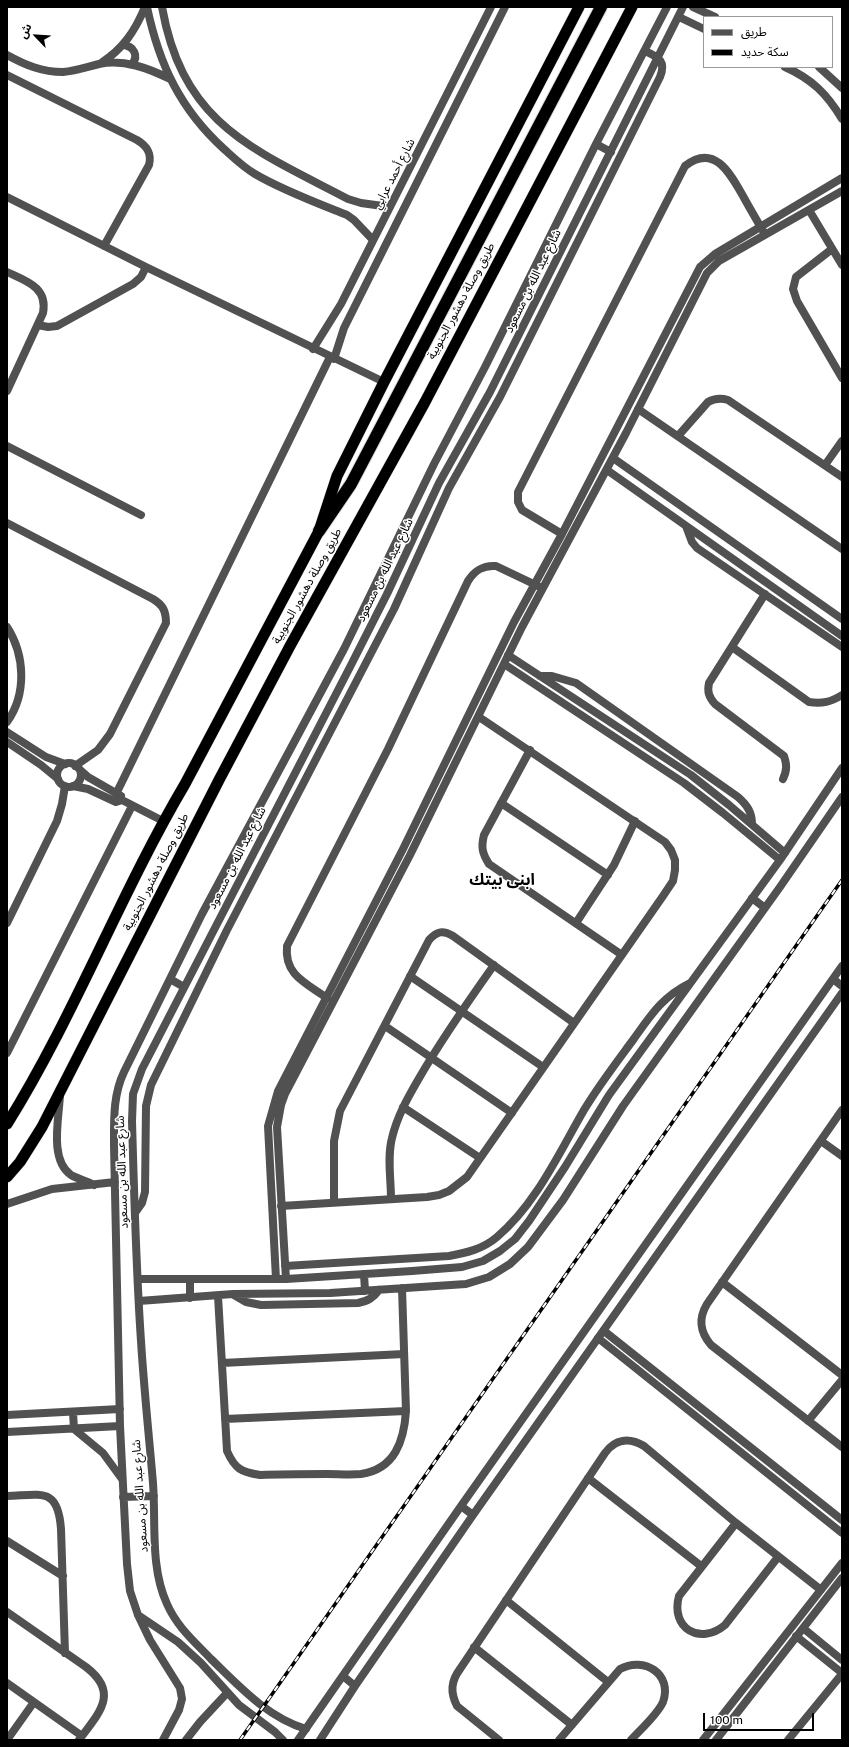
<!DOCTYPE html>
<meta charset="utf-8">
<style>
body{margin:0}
#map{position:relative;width:849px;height:1747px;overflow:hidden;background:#fff;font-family:"Public Sans","Noto Sans Arabic",sans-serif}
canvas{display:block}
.frame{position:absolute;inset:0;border:8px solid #000;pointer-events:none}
.legend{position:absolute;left:703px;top:16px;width:130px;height:52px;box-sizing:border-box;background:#fff;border:1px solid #999;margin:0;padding:5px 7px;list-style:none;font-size:12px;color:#000}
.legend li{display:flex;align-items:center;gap:8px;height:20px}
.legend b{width:20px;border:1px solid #999}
.north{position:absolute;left:16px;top:16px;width:40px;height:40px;-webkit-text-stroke:3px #fff;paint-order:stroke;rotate:295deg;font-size:11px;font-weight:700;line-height:16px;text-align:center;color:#000}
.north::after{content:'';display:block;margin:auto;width:14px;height:18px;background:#000;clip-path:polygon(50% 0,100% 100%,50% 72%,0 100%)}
.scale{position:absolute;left:703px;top:1713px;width:111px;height:18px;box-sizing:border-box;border:2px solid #000;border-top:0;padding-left:5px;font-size:12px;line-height:14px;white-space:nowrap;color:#000;-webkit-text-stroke:3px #fff;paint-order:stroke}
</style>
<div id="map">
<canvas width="849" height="1747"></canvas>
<div class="frame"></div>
<ul class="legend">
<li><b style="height:5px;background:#515151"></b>طريق</li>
<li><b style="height:5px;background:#000"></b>سكة حديد</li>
</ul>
<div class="north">ش</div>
<div class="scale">100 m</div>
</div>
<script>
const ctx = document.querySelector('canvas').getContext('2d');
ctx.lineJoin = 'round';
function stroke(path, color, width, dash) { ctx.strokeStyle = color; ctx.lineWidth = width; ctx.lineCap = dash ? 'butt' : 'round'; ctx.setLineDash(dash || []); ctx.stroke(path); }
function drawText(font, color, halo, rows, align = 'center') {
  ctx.font = font + ' "Public Sans","Noto Sans Arabic",sans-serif'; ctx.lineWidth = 3; ctx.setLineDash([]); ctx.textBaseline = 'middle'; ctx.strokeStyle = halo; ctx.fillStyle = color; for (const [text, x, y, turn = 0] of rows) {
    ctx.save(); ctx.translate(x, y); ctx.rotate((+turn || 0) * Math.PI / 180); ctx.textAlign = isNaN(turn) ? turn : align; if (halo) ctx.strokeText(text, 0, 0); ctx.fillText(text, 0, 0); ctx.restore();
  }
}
const trunk = new Path2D(`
 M7 1124C75 1015 120 894 185 784L319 531 337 476 384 382 579 7
 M7 1177 20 1162 42 1127 219 780 290 646 425 402 632 7`);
const motorway = new Path2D(`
 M319 531 351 484 601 7`);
stroke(trunk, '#dbdbdb', 12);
stroke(motorway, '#dbdbdb', 14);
stroke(new Path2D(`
 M147 7C159 64 180 109 224 149 234 158 243 167 255 174 282 190 317 203 347 215L354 220 373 240
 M162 7C183 125 253 149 348 199L361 203 390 207
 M693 7 715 17
 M679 17 704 29
 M123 45C134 46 139 56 132 64
 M7 55C25 65 42 72 63 72 75 71 87 67 99 64 124 59 148 68 170 79
 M101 63C123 49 135 31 145 7
 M785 67C812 79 827 94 842 119
 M819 67 842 88
 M7 75 137 140C147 146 152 153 149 165L104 246
 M596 144 611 152
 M7 197 146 267 384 382
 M809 210 842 265
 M832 249 796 277 793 289 797 301 842 378
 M7 272C26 281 48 287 43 313L7 391
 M38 325 48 327 57 326 133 284 141 277 146 267
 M313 349 341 304 491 7
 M334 359 344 328 505 7
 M638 409 842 549
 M678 436 708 402C715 398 721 398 728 400L842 477
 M7 446 141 515
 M613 458 842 619
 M825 465 842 441
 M607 470 842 636
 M7 523 153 599C163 605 166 611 166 623L110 734 98 750 75 766
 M686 526 692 542 697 548 842 647
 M562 534 522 510 518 502V492L685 166C714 143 730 173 743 196 749 207 756 219 763 231
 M765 594 709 683C707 692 709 697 715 704L784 756C787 765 787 770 783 779
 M7 627C25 655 27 694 7 722
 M732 647 809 702C822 704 831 702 842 695
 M508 655 691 775 729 805 785 853
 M504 664 684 783 723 813 780 860
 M540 676H552L576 683 738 797C747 805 752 812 752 824
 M7 732 46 757 65 764
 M7 742 41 765 58 779
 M530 750 484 835C481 847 482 853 489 864L622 955
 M57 775a12 12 0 1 1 24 0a12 12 0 1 1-24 0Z
 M79 769 88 777 121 796
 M73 786 88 789 116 802 122 800 163 821
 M117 792 330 357
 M501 803 608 875
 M752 898 765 908
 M7 923 57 821 62 804 65 786
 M576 923 614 865 635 821
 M410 976 543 1067
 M170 979 184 987
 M327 998C306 983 284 975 287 946L388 749 468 581C475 570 483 565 496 566L538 586
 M385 1026 512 1113
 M7 1053 132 806
 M60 1095C59 1118 49 1160 71 1175 78 1179 87 1181 94 1185
 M403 1107 480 1158
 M842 1110 707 1304C698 1319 700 1332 711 1345L842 1447
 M821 1141 842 1156
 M391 1199C391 1179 387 1157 392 1138 397 1117 407 1099 418 1080 441 1040 467 1003 494 965
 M334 1202V1141L340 1111 429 940C437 931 443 930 453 936L574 1023
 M7 1204 52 1189 115 1182
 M281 1206 427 1197 439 1195 449 1191 467 1177 663 896 673 881 675 870V860L671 850 665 842 479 717
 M135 1213 142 1203 145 1192 146 1106 151 1085 227 930 394 609 449 488 500 397 660 77C667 60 657 57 645 51
 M285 1266 449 1256C466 1253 483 1249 497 1237 536 1204 559 1153 584 1110 599 1085 616 1063 633 1040 651 1015 662 997 690 983
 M364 1274 365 1291
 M138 1279H286L412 1271 462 1267 483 1261 500 1251 515 1239 529 1221 565 1167 609 1095 780 860 842 768
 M190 1279V1298
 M276 1279 268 1126 278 1091 403 849 514 622 562 534 700 267 715 254 842 178
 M286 1279 277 1127 281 1105 285 1094 410 855 522 627 626 433 707 273 719 261 842 191
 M722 1282 842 1375
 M234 1295 246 1302 261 1305 358 1303C368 1301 373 1298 379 1290
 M218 1296 227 1451C235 1469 241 1472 260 1475 282 1474 305 1474 327 1474 338 1474 350 1475 361 1474 395 1469 404 1441 406 1411L402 1288
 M139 1301 233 1294 330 1293 466 1284 489 1277 510 1264 528 1247 563 1200 623 1106 780 887 842 797
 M604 1331 842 1520
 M598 1338 842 1533
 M222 1363 404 1354
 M73 1412 74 1429 103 1453 122 1479
 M7 1415 120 1409
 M225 1419 406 1411
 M808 1421 842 1380
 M7 1432 120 1426
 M588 1478 701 1566
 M7 1496C42 1495 58 1487 61 1529L65 1653
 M123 1497 154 1496
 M736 1523 679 1596C670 1628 700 1646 725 1625L778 1557
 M7 1541 63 1576
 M506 1600 608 1682
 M7 1612 86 1667C120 1693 99 1713 79 1740
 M138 1615 178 1642 201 1663 239 1705 275 1732 283 1740
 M803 1628 842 1660
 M796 1636 842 1673
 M474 1647 572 1725
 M7 1683 82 1736
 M306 1729C267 1717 240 1687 211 1659 195 1642 177 1627 167 1604 150 1567 156 1523 153 1483 149 1436 144 1389 141 1341 136 1268 134 1194 132 1121L133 1094 142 1069 350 667 387 594 439 483 490 392 683 7
 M7 1740 34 1702
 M163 1740 179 1710 182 1699 180 1688 150 1640 138 1615 130 1591 127 1564 120 1426 114 1145C114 1119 113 1095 124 1072L202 914 344 649 434 464 485 367 596 144 667 7
 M186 1740 200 1722 227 1693
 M499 1740 457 1706C450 1692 451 1681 460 1669L605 1453C615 1439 629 1437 644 1446L736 1523 821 1590
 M559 1740 620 1669C644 1656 673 1674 663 1702 658 1714 640 1730 631 1740
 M703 1740 842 1563
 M716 1740 842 1578
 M788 1740 842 1674`), '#515151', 8);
stroke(new Path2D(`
 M833 979 842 986
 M461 1506 473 1515
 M343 1676 355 1686
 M298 1740 461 1506 842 966
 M320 1740 355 1686 473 1515 842 993`), '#515151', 8);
stroke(trunk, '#000', 11);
stroke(motorway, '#000', 12);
const rail = new Path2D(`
 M240 1740 842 880`);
stroke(rail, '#000', 3.5);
stroke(rail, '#fff', 2, [6]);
drawText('12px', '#000', '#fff', [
 ["شارع أحمد عرابي",394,174,-63],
 ["شارع عبد الله بن مسعود",533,281,-64],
 ["طريق وصلة دهشور الجنوبية",461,301,-62],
 ["شارع عبد الله بن مسعود",385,570,-64],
 ["طريق وصلة دهشور الجنوبية",307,586,-61],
 ["شارع عبد الله بن مسعود",237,858,-63],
 ["طريق وصلة دهشور الجنوبية",156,872,-63],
 ["شارع عبد الله بن مسعود",122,1172,-92],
 ["شارع عبد الله بن مسعود",140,1496,-94]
]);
drawText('bold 16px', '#000', '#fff', [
 ["ابنى بيتك",502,880]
]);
</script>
